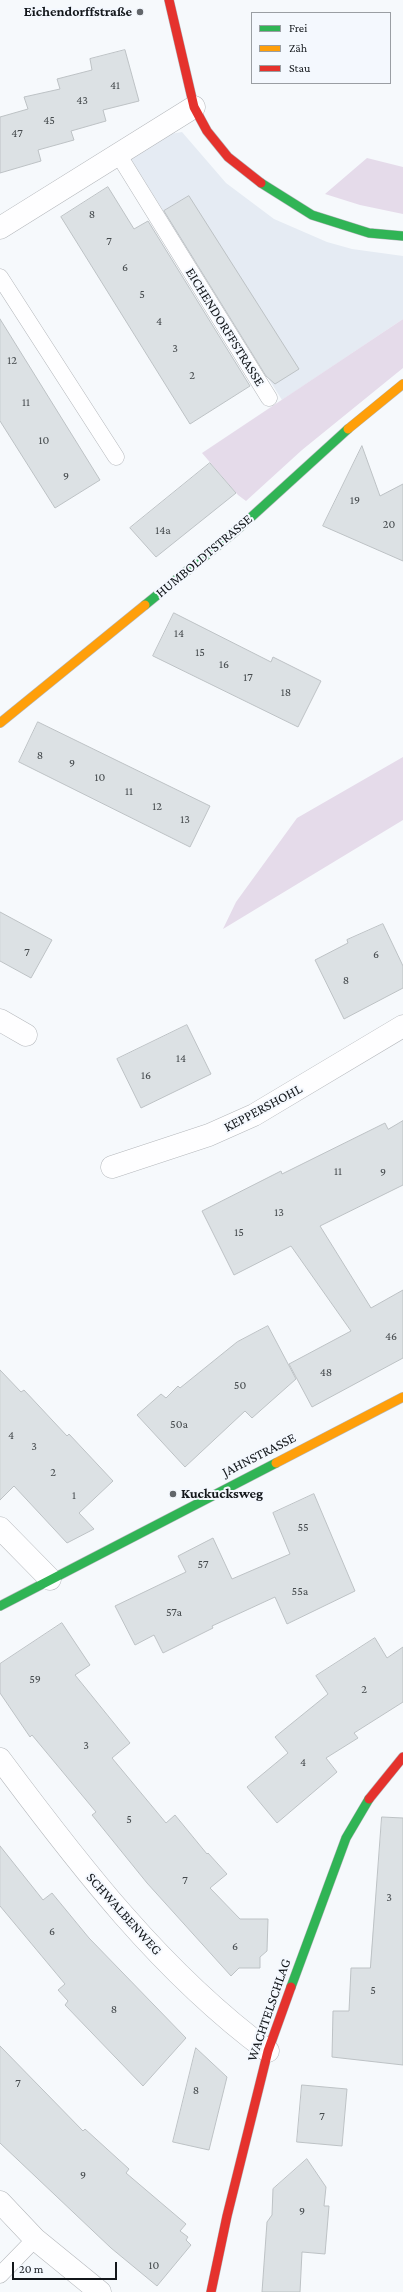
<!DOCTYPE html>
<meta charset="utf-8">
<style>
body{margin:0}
#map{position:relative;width:403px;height:2292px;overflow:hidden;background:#f6f9fc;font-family:"Crimson Pro",serif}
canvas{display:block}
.legend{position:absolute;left:251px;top:12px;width:140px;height:72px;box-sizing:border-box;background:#f4f8fe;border:1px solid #9a9ea3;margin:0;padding:5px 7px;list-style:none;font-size:12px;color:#13171b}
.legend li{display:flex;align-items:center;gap:8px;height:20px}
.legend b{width:20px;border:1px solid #9a9ea3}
.scale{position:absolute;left:12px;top:2262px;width:105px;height:18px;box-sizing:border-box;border:2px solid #13171b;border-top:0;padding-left:5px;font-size:12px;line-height:14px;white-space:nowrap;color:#13171b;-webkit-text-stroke:3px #f4f8fe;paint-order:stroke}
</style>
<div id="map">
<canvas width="403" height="2292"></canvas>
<ul class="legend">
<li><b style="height:5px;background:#30b455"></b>Frei</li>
<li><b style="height:5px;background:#ff9f0a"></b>Zäh</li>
<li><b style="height:5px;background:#e5322d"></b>Stau</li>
</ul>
<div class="scale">20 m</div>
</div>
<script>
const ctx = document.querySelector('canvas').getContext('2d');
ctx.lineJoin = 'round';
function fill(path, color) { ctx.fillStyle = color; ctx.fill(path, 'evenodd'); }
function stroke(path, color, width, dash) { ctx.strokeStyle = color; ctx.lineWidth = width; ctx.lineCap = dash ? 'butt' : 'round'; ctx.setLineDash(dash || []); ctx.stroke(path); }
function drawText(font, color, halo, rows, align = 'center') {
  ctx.font = font + ' "Crimson Pro",serif'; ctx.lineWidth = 4; ctx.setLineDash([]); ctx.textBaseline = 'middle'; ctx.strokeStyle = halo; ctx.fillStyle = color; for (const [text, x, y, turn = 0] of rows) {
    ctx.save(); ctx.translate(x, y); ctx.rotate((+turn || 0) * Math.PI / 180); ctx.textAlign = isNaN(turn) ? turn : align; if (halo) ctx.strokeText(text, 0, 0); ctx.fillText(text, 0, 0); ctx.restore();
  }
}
fill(new Path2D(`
 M182 132 226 183 274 219 327 242 352 249 403 256V319L282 400 130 158 170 134Z`), '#e5ebf3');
fill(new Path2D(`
 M367 158 403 167V214L360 205 325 194Z
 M403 319V368L302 450 246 501 238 495 202 453Z
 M403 757V820L223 929 236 902 297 818Z`), '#e5dbea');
const building = new Path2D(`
 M125 50 139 101 103 110 106 121 71 131 74 140 38 150 41 161 0 173V117L28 109 24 97 60 89 57 79 92 70 90 59Z
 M108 187 134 229 148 221 250 386 190 424 61 217Z
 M189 196 299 369 275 384 266 376 164 211Z
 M0 319 100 480 55 508 0 421Z
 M362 446 380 496 403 484V561L323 526Z
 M210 463 236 493 156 557 130 528Z
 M174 613 271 662 273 657 321 681 298 727 153 656Z
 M38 722 210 806 190 847 19 762Z
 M0 912 52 940 31 978 0 961Z
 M383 924 403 966V988L344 1019 315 960 348 943 347 940Z
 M187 1025 211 1074 141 1108 117 1059Z
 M403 1121V1185L320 1226 371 1308 403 1290V1358L312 1407 289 1364 351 1331 291 1246 234 1275 202 1211 281 1171 282 1174 385 1123 388 1129Z
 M268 1326 296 1379 252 1418 245 1411 185 1467 137 1415 161 1394 166 1398 178 1386 180 1388 237 1342Z
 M0 1370 21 1392 24 1390 67 1436 69 1434 113 1481 79 1513 94 1529 67 1543 14 1486 0 1500Z
 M314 1494 355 1591 287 1624 275 1597 212 1626 213 1628 163 1653 154 1635 135 1645 115 1606 186 1572 178 1556 213 1538 232 1579 290 1554 273 1513Z
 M62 1623 90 1665 75 1675 130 1743 112 1758 166 1823 175 1815 207 1854 208 1853 227 1874 210 1888 240 1919H268L267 1951 260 1957V1968H239L231 1976 147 1883 92 1815 96 1812 32 1735 30 1737 0 1693V1664Z
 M375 1638 387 1658 403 1647V1702L354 1733 358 1738 326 1758 337 1772 277 1823 247 1787 288 1753 275 1737 328 1694 316 1676Z
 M382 1817 403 1818V2065L332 2057 333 2011H349L351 1968H370Z
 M0 1846 43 1900 52 1893 89 1938 186 2038 143 2086 65 2005 68 2001 58 1990 65 1984 0 1906Z
 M0 2046 83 2131 85 2129 129 2169 126 2173 186 2224 180 2231 188 2237 186 2240 191 2245 157 2286 111 2248 0 2143Z
 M196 2048 227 2077 209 2150 173 2142Z
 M302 2085 347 2089 342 2146 297 2142Z
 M307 2159 326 2187 324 2206H329L325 2254 302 2252 300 2292H262L267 2222 272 2215 273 2189Z`);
fill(building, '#dce1e4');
stroke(building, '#bdc2c5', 1);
const lane = new Path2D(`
 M118 154 269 398
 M0 277 116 457
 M0 2275 35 2239`);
const street = new Path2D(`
 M0 228 194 107
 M0 1020 26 1035
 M112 1167 209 1135 254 1115 403 1026
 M0 1528 50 1579
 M0 1759C79 1865 161 1972 268 2051
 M0 2202 35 2239 100 2292`);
const fast = new Path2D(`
 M261 183 312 215 369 233 403 236
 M145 605 237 530 348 429
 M0 1606 276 1463
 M291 1987 346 1838 369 1799`);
const slow = new Path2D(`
 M348 429 403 384
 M0 723 145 605
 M276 1463 403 1397`);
const jam = new Path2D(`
 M169 0 194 107 207 131 228 157 261 183
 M369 1799 403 1757
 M211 2292 227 2216 268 2051 291 1987`);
stroke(lane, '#b4b7bb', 17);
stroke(street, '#b4b7bb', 23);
stroke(fast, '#b4b7bb', 10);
stroke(slow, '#b4b7bb', 10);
stroke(jam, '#b4b7bb', 10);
stroke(lane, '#fefeff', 16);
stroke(street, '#fefeff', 22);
stroke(fast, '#30b455', 9);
stroke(slow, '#ff9f0a', 9);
stroke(jam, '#e5322d', 9);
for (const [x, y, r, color] of [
 [140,12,4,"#62666a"],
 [173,1494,4,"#62666a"]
]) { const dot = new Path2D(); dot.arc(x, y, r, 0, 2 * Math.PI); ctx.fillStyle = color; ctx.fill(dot); stroke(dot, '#f4f8fe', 1.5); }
drawText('12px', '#454a4d', null, [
 ["41",115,85],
 ["43",82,100],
 ["45",49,120],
 ["47",17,133],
 ["8",92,214],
 ["7",109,241],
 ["6",125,267],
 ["5",142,294],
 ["4",159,321],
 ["3",175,348],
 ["12",12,360],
 ["2",192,375],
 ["11",26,402],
 ["10",44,440],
 ["9",66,476],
 ["19",355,500],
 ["20",389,524],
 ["14a",163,530],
 ["14",179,633],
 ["15",200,652],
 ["16",224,664],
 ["17",248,677],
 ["18",286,692],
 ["8",40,755],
 ["9",72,763],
 ["10",100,777],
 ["11",129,791],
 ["12",157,806],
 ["13",185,819],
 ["7",27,952],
 ["6",376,954],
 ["8",346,980],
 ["14",181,1058],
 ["16",146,1075],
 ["11",338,1171],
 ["9",383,1172],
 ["13",279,1212],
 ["15",239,1232],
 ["46",391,1336],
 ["48",326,1372],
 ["50",240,1385],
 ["50a",179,1424],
 ["4",11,1435],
 ["3",34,1446],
 ["2",53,1472],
 ["1",74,1495],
 ["55",303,1527],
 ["57",203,1564],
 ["55a",300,1591],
 ["57a",174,1612],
 ["59",35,1679],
 ["2",364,1689],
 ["3",86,1745],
 ["4",303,1762],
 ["5",129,1819],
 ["7",185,1880],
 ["3",389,1897],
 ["6",52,1931],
 ["6",235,1946],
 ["5",373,1990],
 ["8",114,2009],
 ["7",18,2083],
 ["8",196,2090],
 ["7",322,2116],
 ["9",83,2175],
 ["9",302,2211],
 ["10",154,2265]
]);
drawText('bold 14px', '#13171b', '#f4f8fe', [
 ["Eichendorffstraße",132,12],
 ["Kuckucksweg",181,1494,"left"]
], 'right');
drawText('14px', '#13171b', '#f4f8fe', [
 ["EICHENDORFFSTRASSE",225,327,58],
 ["HUMBOLDTSTRASSE",204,556,-40],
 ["KEPPERSHOHL",263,1108,-28],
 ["JAHNSTRASSE",259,1455,-27],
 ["SCHWALBENWEG",124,1914,48],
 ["WACHTELSCHLAG",269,2010,-71]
]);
</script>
